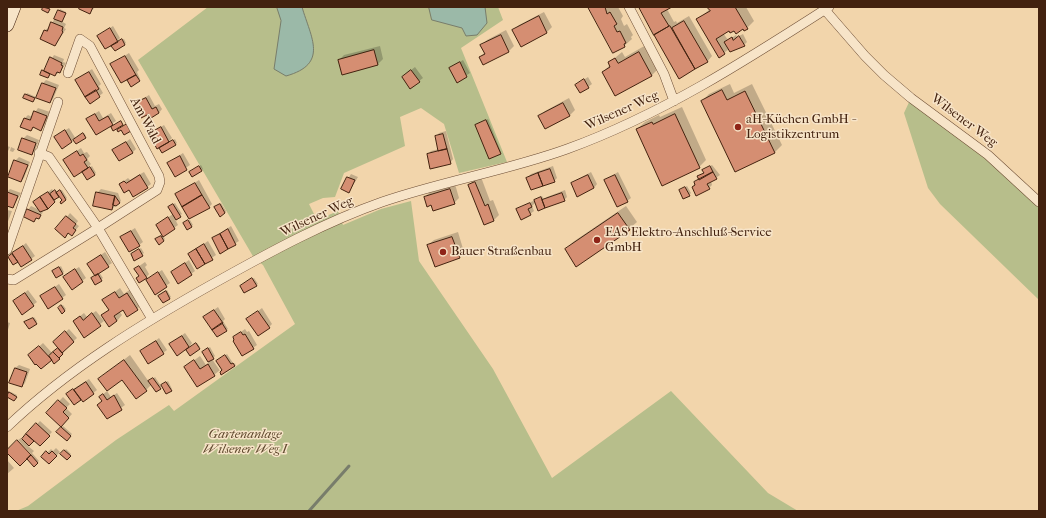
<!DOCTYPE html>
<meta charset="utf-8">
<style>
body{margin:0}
#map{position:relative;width:1046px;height:518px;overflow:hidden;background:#f2d5ab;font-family:"IM FELL French Canon",serif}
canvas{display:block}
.frame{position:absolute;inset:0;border:8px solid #43220f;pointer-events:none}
</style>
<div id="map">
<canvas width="1046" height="518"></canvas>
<div class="frame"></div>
</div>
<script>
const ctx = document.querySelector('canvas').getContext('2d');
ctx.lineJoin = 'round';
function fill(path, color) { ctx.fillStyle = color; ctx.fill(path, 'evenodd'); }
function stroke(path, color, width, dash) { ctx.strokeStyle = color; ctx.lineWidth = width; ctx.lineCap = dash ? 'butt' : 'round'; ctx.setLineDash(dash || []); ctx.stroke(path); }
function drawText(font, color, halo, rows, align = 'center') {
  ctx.font = font + ' "IM FELL French Canon",serif'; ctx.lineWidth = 3; ctx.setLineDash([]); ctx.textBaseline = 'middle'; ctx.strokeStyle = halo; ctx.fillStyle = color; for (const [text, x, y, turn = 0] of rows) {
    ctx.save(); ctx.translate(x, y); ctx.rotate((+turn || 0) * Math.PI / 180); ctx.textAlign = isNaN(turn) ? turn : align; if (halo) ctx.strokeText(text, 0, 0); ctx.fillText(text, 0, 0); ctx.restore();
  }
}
fill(new Path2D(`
 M208 7H498L503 20 461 48 507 162 459 173 444 124 421 108 400 117 405 146 344 173 335 197 323 198 309 204 317 220 338 211 343 225 381 209 411 201 419 261 493 369 552 478 671 391 768 493 798 511H16L28 506 116 440 169 405 174 411 295 324 263 265 254 258 138 60Z
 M911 98 1039 202V300L940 204 928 188 904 113Z`), '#b7be8b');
const water = new Path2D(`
 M277 7H302C311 38 329 64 286 76L274 69 281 21Z
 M429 7H485L487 23 477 35 466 36 462 28 432 20Z`);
fill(water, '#9bb9a8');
stroke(water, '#787d6b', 1);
fill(new Path2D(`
 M76 7H95L90 13Z
 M589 7H618L623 16 621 19 624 26 627 24 633 35 631 37 632 39 624 46Z
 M640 7H670L667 9 674 22 676 21 677 23 689 16 712 56 707 62 679 77Z
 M709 7H746L754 21 747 28 729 30 723 33 728 40 736 35 737 37 743 34 747 42 744 45 729 49 724 53 697 20 710 9Z
 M60 9 66 12 61 21 66 24 64 28 66 29 55 45 41 39 45 30 50 27Z
 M544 12 552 27 547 32 521 45 513 30 519 25Z
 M113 26 120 38 116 42 124 39 126 43 115 50 112 44 98 36Z
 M506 30 514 46 508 52 480 57 485 52 482 45 487 40Z
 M646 45 659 68 652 75 616 94 603 72 610 65 609 63 622 52 625 57Z
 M380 46 383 59 378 64 342 74 339 60 344 55Z
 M129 53 139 70 137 72 140 79 131 85 127 78 112 64Z
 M54 55 64 59 63 62 66 63 60 72 55 75 51 73 48 77 43 71 45 70Z
 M463 60 470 73 457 81 450 68Z
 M415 67 423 78 419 81 406 74Z
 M92 69 101 84 99 86 103 93 90 103 76 80Z
 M588 77 592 84 588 87 576 85Z
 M46 80 59 85 53 99 50 102 37 97 43 83Z
 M730 84 734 93 752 84 782 145 775 152 736 171 702 101 709 94Z
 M27 93 36 97 33 101 24 98Z
 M149 95 155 106 159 104 162 109 159 113H150L135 104Z
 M569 98 575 110 570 115 539 116 545 111Z
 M682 107 706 160 699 167 637 129 645 122 659 115 660 117Z
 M38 108 50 112 44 126 41 129 34 127 31 130 25 118 28 115 32 117Z
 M99 111 103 118 111 113 116 121 96 134 91 116Z
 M488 119 501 152 500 153 476 125Z
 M164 125 172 138 167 143 175 139 177 143 163 152 150 134Z
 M69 128 76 139 84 133 86 136 76 143 74 139 62 147 59 134Z
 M446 131 453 159 450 163 428 154 431 151 439 149 436 137 439 133Z
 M27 135 39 140 35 151 31 154 23 139Z
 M130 139 136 149 132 153 114 150Z
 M7 146 10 147 7 153Z
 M11 147 15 149 13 152 10 151Z
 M81 148 84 153 87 152 90 156 87 159 91 164 86 169 68 157Z
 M183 153 190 165 175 175 168 163Z
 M19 157 30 162 24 178 21 181 15 161Z
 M201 165 203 169 201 171 190 172Z
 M712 165 720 175 711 181 712 185 709 188 693 187 700 175 705 173V169Z
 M92 166 96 173 88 179 87 170Z
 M553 166 557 178 554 181 527 178 531 174Z
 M144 172 151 184 147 187 129 188 120 184 128 178 130 180Z
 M591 172 597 184 594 188 572 183Z
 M618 172 631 198 627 201 605 180Z
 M351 174 358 177 349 192 342 189Z
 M481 177 490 201 493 200 499 215 494 220 485 224 469 185 474 180Z
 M199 180 212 204 209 207 176 195Z
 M455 184 459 198 454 203 432 204 425 197 430 192Z
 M687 186 691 193 689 195 682 189Z
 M10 189 21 193 13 207 7 205V192Z
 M52 189 54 192 62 190 67 198 62 202 60 195 57 197 55 201 41 211H43L42 214 34 220 28 210 31 206 40 210 38 199Z
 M101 189 118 193 121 201 112 209 97 193Z
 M565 190 567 197 564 200 536 202 532 206 534 211 530 214 517 209 537 199 542 196 544 200 547 197Z
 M175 203 182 214 175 219 178 225 163 236 165 239 164 240 158 238 163 234 157 225 173 214 170 206Z
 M221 203 226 211 225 213 215 207Z
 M626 206 637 222 629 229 566 250 573 242Z
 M7 210 12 211 7 224Z
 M70 213 78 221 76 224 79 226 75 231 69 232 65 236 67 217Z
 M190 220 193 225 191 226 186 222Z
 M231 226 239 241 221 252 213 238Z
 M135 228 143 242 139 245 121 237Z
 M458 232 464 252 459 258 428 245 434 240Z
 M208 241 216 255 197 268 189 254Z
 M26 243 35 256 31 259 18 261 9 257Z
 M141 248 144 253 135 259 133 253Z
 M105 252 112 263 99 272 103 278 96 284V276L88 264Z
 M189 260 195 271 179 283 172 272Z
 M145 262 147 265 145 267 149 274 146 278 140 276 135 269Z
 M61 266 64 272 56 277 54 270Z
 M79 267 86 278 72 288 68 274Z
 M162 270 170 283 155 293 147 280Z
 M254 278 258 284 256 285 243 284Z
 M59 284 66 295 62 298 42 296Z
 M120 288 124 294 132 288 142 304 137 309H124L119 311 122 315 117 321 103 315 109 309 104 300Z
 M28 290 37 302 33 305 18 298Z
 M167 290 171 297 163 302 161 294Z
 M63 305 66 309 62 312 60 306Z
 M218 307 225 319 223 321 228 329 226 330 208 314Z
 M262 308 272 324 269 327 248 319Z
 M96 311 104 321 84 337 74 321 84 313 87 317Z
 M34 317 37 321 36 323 27 321Z
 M7 322 10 323 7 333Z
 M69 329 77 338 63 351 64 352 54 363 51 359 29 356 43 343 53 354 59 348 54 342Z
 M245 329 247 332 249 331 257 345 243 355 234 337Z
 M185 333 192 343 188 349 197 343 200 347 190 355 186 348 170 344Z
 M159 338 167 350 163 353 142 351Z
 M210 347 215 356 212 359 221 372 220 370 214 375 185 367 200 356 206 365 209 362 203 352Z
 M227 354 233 363 236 364 223 370 218 360Z
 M130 355 149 382 155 377 161 386 168 381 172 389 171 390 162 386 160 388 152 384 146 390 122 379H99Z
 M19 365 30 369 25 383 22 386 15 368Z
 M89 379 97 390 83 401 81 399 74 404 70 391Z
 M107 391 111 397 117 393 125 405 107 418 103 401 100 397Z
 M11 392 17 395 15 398 10 393Z
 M63 397 70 404 66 408 72 414 61 426 48 413Z
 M40 421 52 432 40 445 34 439 28 446 34 451 32 453 39 461 34 465 27 458 7 451 31 457 32 455 18 440 21 438 22 440Z
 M63 426 72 434 66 440 58 432Z
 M56 448 60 452 49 463 43 457 51 449 53 451Z
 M66 449 71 454 67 459 62 454Z
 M7 460 14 468 7 474Z`), '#0003');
stroke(new Path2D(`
 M309 511 349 466`), '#787d6b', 3);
const building = new Path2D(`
 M43 7 50 9 48 13 42 10Z
 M80 7H93L90 14 79 9Z
 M588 7H605L607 14 610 12 617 24 614 26 617 32 620 31 626 43 624 44 625 47 613 53Z
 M639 7H672L661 13 669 26 654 35Z
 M707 7H735L748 29 744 31 743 29 736 34 734 31 730 33 729 31 716 39 725 54 719 58 696 19 710 11Z
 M58 10 66 13 62 22 54 19Z
 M539 16 547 33 521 47 512 30Z
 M684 21 708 62 695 69 672 28Z
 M51 22 63 27 62 31 63 32 55 46 40 39 44 30 47 31Z
 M670 26 695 69 679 79 654 35Z
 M110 28 118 42 105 49 97 36Z
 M501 35 509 52 483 65 479 57 485 54 480 45Z
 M739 36 745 46 730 52 724 42 732 37 733 40Z
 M122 39 125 45 115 51 111 46Z
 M374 50 378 65 342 75 338 60Z
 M639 52 652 76 615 96 602 72 610 67 608 62 615 58 618 63Z
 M125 56 136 75 121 83 110 64Z
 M50 57 62 63 61 65 63 66 60 73 57 72 55 76 44 71Z
 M460 62 467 77 457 83 449 68Z
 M42 70 50 74 48 78 40 75Z
 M411 70 420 82 410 89 402 77Z
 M89 72 99 89 85 97 75 80Z
 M136 75 140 81 131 87 127 80Z
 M584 79 589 88 580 93 575 85Z
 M42 83 56 88 50 103 36 98Z
 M96 90 100 97 90 104 85 97Z
 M722 90 727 100 745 91 775 153 735 172 701 101Z
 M25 94 35 98 33 102 23 98Z
 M146 98 152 109 156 107 159 113 151 118 149 114 141 118 133 104Z
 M563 103 570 116 545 129 538 116Z
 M34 111 47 116 41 131 33 127 31 131 20 127 24 118 30 120Z
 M95 114 99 121 108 116 113 125 96 135 86 119Z
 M675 114 700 168 662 186 636 129 652 122 653 124Z
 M486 120 501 154 489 159 475 125Z
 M121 121 123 125 113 131 111 127Z
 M127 124 131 131 124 135 121 130 118 132 117 130Z
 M161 127 169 142 157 149 149 134Z
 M65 130 72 142 62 149 54 137Z
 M83 133 86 138 76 144 73 140Z
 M443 134 447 149 438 151 435 136Z
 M22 138 36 143 32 155 18 150Z
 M173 140 176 145 162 153 159 148Z
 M126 142 133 153 119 161 112 150Z
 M447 149 451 164 430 169 427 154Z
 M77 151 80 156 83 154 87 160 84 162 88 168 74 177 63 160Z
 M180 156 187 170 175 177 167 163Z
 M14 160 28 165 21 182 8 177Z
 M199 166 202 171 192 177 189 172Z
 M710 166 713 172 699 180 697 176 704 173 702 170Z
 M90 167 95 175 87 180 82 172Z
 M550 169 555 182 543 186 538 173Z
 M713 172 717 179 707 184 710 189 696 196 692 187 695 185 694 182Z
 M538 173 543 186 531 190 526 178Z
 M140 175 148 188 133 197 129 190 124 193 119 184 124 181 126 183Z
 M588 175 594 188 577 197 571 183Z
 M615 175 628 202 617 207 604 180Z
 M347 177 355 180 349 193 341 189Z
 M475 182 485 206 488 204 494 221 484 225 468 185Z
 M195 183 202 195 182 207 175 194Z
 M685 187 690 196 683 199 679 190Z
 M450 189 455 204 433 211 431 205 427 207 424 197Z
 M55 190 59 197 54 200 50 194Z
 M60 190 66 200 61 204 60 202 62 200 56 193Z
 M7 192 18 196 13 208 7 206Z
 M48 192 55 202 48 209 40 197Z
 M96 192 115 196 112 210 93 206Z
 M562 193 565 201 545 208 542 200Z
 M202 195 210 208 189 219 182 207Z
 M115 196 120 203 116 206 113 205Z
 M40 197 48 209 40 212 33 202Z
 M541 197 545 208 538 211 534 200Z
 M530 203 532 207 528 209 531 215 521 220 516 209Z
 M173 204 181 217 176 220 168 207Z
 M220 204 225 213 220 217 214 207Z
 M27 209 41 215 39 219 36 218 34 222 24 217Z
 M618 213 630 230 576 267 565 249Z
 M66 216 76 224 73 228 76 230 72 236 68 233 65 238 55 229Z
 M168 217 175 229 163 237 156 225Z
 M188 220 192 227 187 230 183 223Z
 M228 229 236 245 228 249 220 234Z
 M131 231 140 246 129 252 120 237Z
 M220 234 228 249 220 254 212 238Z
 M161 236 164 241 159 245 155 239Z
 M452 237 460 258 435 267 427 245Z
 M204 244 213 260 205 264 196 249Z
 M23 246 32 260 21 267 12 253Z
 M139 249 143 256 134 261 131 254Z
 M196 249 205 264 197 269 188 254Z
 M12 254 18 262 13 265 8 257Z
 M101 255 109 267 95 276 87 264Z
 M185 263 192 275 178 284 171 272Z
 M139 266 147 278 139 283 136 278 139 276 134 269Z
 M59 267 63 274 56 278 52 271Z
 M75 269 83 282 72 290 63 277Z
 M158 272 167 287 155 295 146 280Z
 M98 274 102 281 95 285 91 278Z
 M252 278 257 286 244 293 240 286Z
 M55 287 63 299 48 309 40 296Z
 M166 291 170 299 163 303 158 296Z
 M115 292 119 298 127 293 138 310 127 317 123 310 114 316 117 321 109 327 101 315 109 310 102 300Z
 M25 293 34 306 22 315 13 301Z
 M61 305 65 311 62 314 58 308Z
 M214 310 223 323 212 330 203 317Z
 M258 311 270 328 258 336 246 319Z
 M92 313 101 326 84 338 73 321 80 316 83 320Z
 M33 318 37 324 29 329 24 322Z
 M222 323 227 331 217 337 212 330Z
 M65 331 74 342 62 353 53 342Z
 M241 332 243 335 245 334 254 349 242 356 233 341 234 340 233 337Z
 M182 336 189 347 177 356 169 344Z
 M156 341 164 354 148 364 140 351Z
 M196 343 200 349 190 356 186 350Z
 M39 346 52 360 41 369 36 364 35 365 28 355Z
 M58 348 63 354 59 358 53 352Z
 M208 348 214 359 208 362 202 352Z
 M53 352 60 359 54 364 49 356Z
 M225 355 231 364 233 363 235 366 221 375 220 372 222 370 216 361Z
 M124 360 147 391 136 399 122 380 107 391 98 379Z
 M194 360 200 369 208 364 215 376 197 387 184 367Z
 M15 368 27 372 22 387 9 383Z
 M153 378 161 389 156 392 148 381Z
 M86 382 94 394 83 402 74 390Z
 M166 382 172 391 166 394 161 385Z
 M73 389 81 400 74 405 66 394Z
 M9 392 17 397 14 401 7 397Z
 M103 394 107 400 114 395 122 410 107 419 97 405 102 401 99 397Z
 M58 400 67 408 63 412 69 418 61 427 46 413Z
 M36 423 50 436 40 446 26 434Z
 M61 427 71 436 67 441 56 432Z
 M26 434 34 441 29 446 22 439Z
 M17 440 31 455 20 466 7 453V450Z
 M64 450 71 456 67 460 60 454Z
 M46 451 49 454 52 451 57 456 49 464 41 457Z
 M31 455 38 463 34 467 27 459Z`);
fill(building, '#d58e72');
stroke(building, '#43220f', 1);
const street = new Path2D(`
 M629 7 664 74 674 101
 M825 10 865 56 884 75 911 98 988 155 1039 202
 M39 153 49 157 98 228 157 190 160 182 159 176 90 46 80 39 68 73
 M7 250 58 102
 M7 279 14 280 98 228 152 319
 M7 427C69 368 143 323 218 281 270 252 325 222 382 202 443 181 506 171 567 149 661 115 745 61 829 7`);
const secondary = new Path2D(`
 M7 25 14 7`);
stroke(street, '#6f4f36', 10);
stroke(secondary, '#43220f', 14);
stroke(street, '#f7e4c8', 9);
stroke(secondary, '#f7e4c8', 13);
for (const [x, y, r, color] of [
 [738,127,4,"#8f2418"],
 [597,240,4,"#8f2418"],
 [443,252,4,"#8f2418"]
]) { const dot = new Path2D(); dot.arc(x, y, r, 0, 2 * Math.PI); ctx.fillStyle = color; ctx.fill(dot); stroke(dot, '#f7e4c8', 1.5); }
drawText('13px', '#43220f', '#f7e4c8', [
 ["Wilsener Weg",622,111,-24],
 ["Am Wald",145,121,62],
 ["Wilsener Weg",964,121,37],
 ["Wilsener Weg",317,217,-25]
]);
drawText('13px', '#43220f', '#f7e4c8', [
 ["aH-Küchen GmbH -",746,120],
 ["Logistikzentrum",746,135],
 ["EAS Elektro-Anschluß-Service",605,233],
 ["GmbH",605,248],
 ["Bauer Straßenbau",451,252]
], 'left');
drawText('italic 13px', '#60492e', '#f7e4c8', [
 ["Gartenanlage",245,435],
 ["Wilsener Weg I",245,450]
]);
</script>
